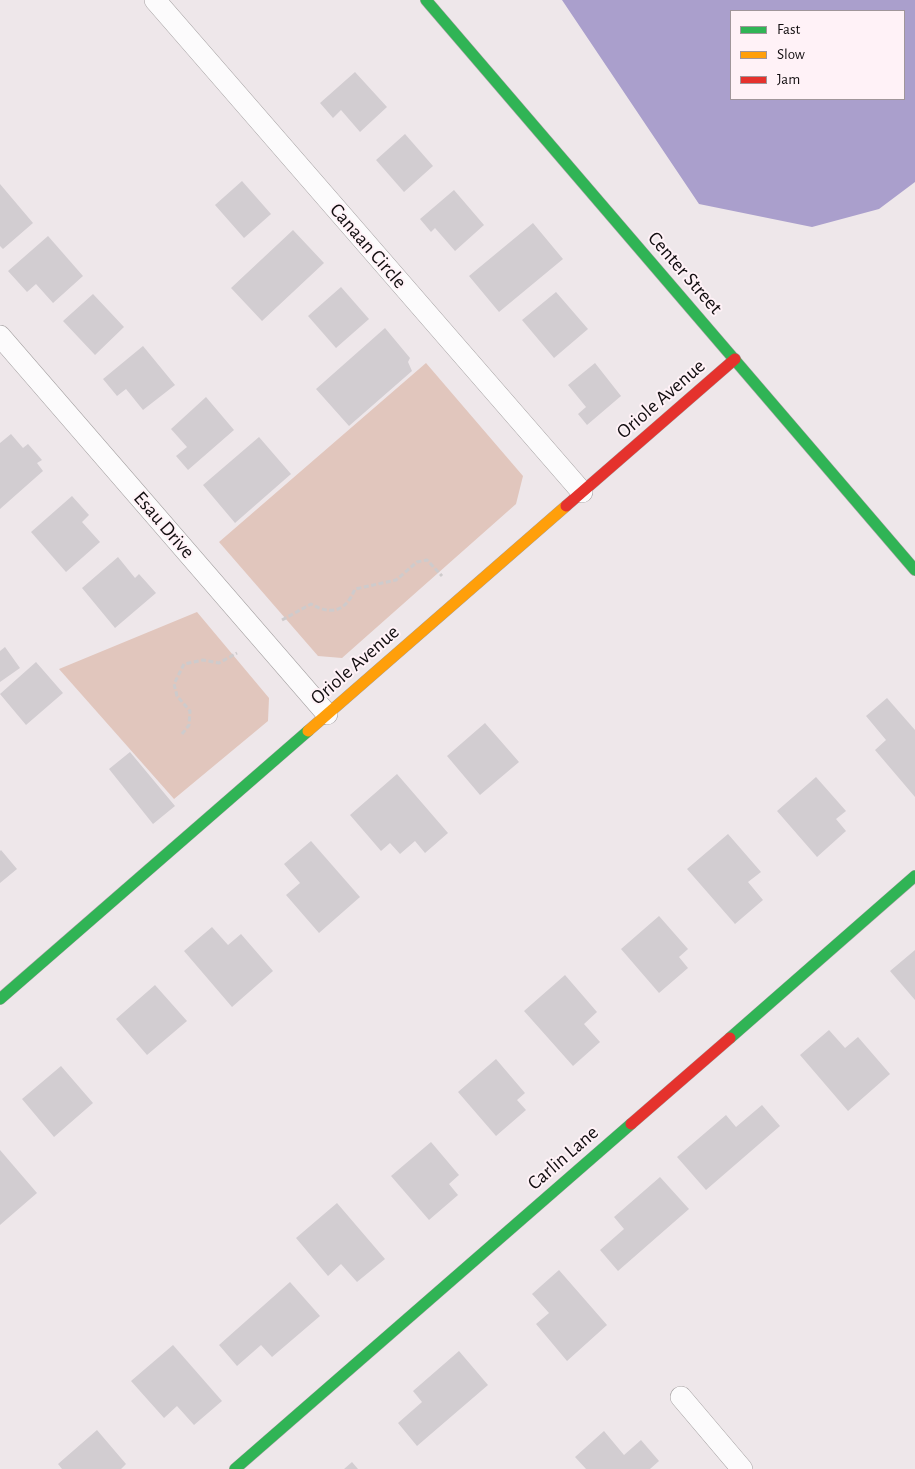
<!DOCTYPE html>
<style>
body{margin:0}
#map{position:relative;width:915px;height:1469px;overflow:hidden;background:#eee7ea;font-family:"Alegreya Sans",sans-serif}
canvas{display:block}
.legend{position:absolute;left:730px;top:10px;width:175px;height:90px;box-sizing:border-box;background:#fff2f7;border:1px solid #a0969a;margin:0;padding:6px 9px;list-style:none;font-size:15px;color:#110d0f}
.legend li{display:flex;align-items:center;gap:10px;height:25px}
.legend b{width:25px;border:1px solid #a0969a}
</style>
<div id="map">
<canvas width="915" height="1469"></canvas>
<ul class="legend">
<li><b style="height:6px;background:#30b455"></b>Fast</li>
<li><b style="height:6px;background:#ff9f0a"></b>Slow</li>
<li><b style="height:6px;background:#e5322d"></b>Jam</li>
</ul>
</div>
<script>
const ctx = document.querySelector('canvas').getContext('2d');
ctx.lineJoin = 'round';
function fill(path, color) { ctx.fillStyle = color; ctx.fill(path, 'evenodd'); }
function stroke(path, color, width, dash) { ctx.strokeStyle = color; ctx.lineWidth = width; ctx.lineCap = dash ? 'butt' : 'round'; ctx.setLineDash(dash || []); ctx.stroke(path); }
function drawText(font, color, halo, rows, align = 'center') {
  ctx.font = font + ' "Alegreya Sans",sans-serif'; ctx.lineWidth = 4; ctx.setLineDash([]); ctx.textBaseline = 'middle'; ctx.strokeStyle = halo; ctx.fillStyle = color; for (const [text, x, y, turn = 0] of rows) {
    ctx.save(); ctx.translate(x, y); ctx.rotate((+turn || 0) * Math.PI / 180); ctx.textAlign = isNaN(turn) ? turn : align; if (halo) ctx.strokeText(text, 0, 0); ctx.fillText(text, 0, 0); ctx.restore();
  }
}
fill(new Path2D(`
 M426 363 523 476 516 504 342 658 318 656 219 542Z
 M197 612 269 698 268 721 174 799 59 669Z`), '#e1c6bd');
fill(new Path2D(`
 M562 0H915V182L879 209 812 227 699 204ZM731 11H904V99H731Z`), '#aa9fcc');
fill(new Path2D(`
 M355 72 387 107 360 132 341 110 333 118 320 103Z
 M405 134 433 166 404 192 376 160Z
 M242 181 271 214 244 238 215 205Z
 M0 184 33 223 3 249 0 246Z
 M454 190 484 225 455 251 435 228 431 232 420 219Z
 M533 223 563 259 499 312 469 276Z
 M293 230 324 263 262 321 231 288Z
 M48 236 83 276 53 303 36 284 27 292 8 271Z
 M341 287 369 319 336 348 308 316Z
 M556 292 588 329 554 358 522 320Z
 M93 294 124 327 95 355 63 321Z
 M385 328 410 358 408 362 412 371 349 426 316 389Z
 M143 346 175 385 143 410 126 389 117 396 103 379Z
 M595 363 621 396 587 425 578 414 586 407 568 385Z
 M206 397 234 430 188 470 176 456 187 447 171 429Z
 M11 434 23 448 28 444 42 460 37 463 43 471 0 509V443Z
 M259 437 291 474 235 523 203 485Z
 M72 496 89 515 82 522 100 542 66 572 31 532Z
 M118 557 135 578 139 574 156 593 115 628 82 588Z
 M5 647 20 668 0 682V651Z
 M36 662 63 693 26 725 0 694Z
 M887 698 915 730V797L875 750 886 740 866 716Z
 M485 723 519 762 480 795 447 756Z
 M130 752 175 806 153 824 109 769Z
 M397 774 448 833 425 853 415 841 400 854 390 843 381 851 350 815Z
 M816 777 846 811 836 819 846 831 817 857 777 811Z
 M728 834 761 872 748 882 763 900 735 924 687 869Z
 M311 841 360 897 319 933 286 895 300 883 284 864Z
 M1 850 17 869 0 883V851Z
 M659 916 688 949 679 957 688 968 659 993 621 949Z
 M212 927 228 945 241 934 273 971 232 1007 184 951Z
 M915 950V1000L890 971Z
 M565 975 597 1012 584 1024 600 1042 573 1066 524 1011Z
 M155 985 187 1021 147 1055 116 1019Z
 M829 1030 845 1048 858 1037 890 1074 848 1111 800 1055Z
 M496 1059 525 1093 517 1100 526 1110 496 1136 458 1092Z
 M61 1066 93 1103 54 1137 22 1099Z
 M762 1105 780 1126 706 1190 677 1157 726 1115 736 1127Z
 M431 1142 459 1175 449 1184 458 1195 429 1220 391 1176Z
 M0 1150 37 1193 0 1225Z
 M660 1177 689 1209 618 1271 600 1250 624 1229 614 1217Z
 M337 1203 385 1259 357 1282 341 1264 328 1276 296 1238Z
 M559 1270 607 1325 567 1361 536 1324 549 1313 532 1294Z
 M290 1282 320 1316 272 1357 261 1345 237 1366 219 1345Z
 M173 1345 222 1401 194 1425 177 1406 164 1418 131 1381Z
 M459 1351 488 1385 417 1446 398 1423 422 1402 413 1391Z
 M97 1430 126 1464 121 1469H62L58 1464Z
 M604 1431 624 1455 641 1440 659 1461 650 1469H586L575 1457Z
 M352 1462 358 1469H344Z`), '#d2cdd1');
const street = new Path2D(`
 M155 0 582 492
 M0 336 327 714
 M681 1397 742 1469`);
const fast = new Path2D(`
 M426 0 915 570
 M0 999 308 731
 M730 1038 915 876
 M235 1469 631 1124`);
const slow = new Path2D(`
 M308 731 566 506`);
const jam = new Path2D(`
 M566 506 735 359
 M631 1124 730 1038`);
stroke(street, '#a4a0a1', 22);
stroke(fast, '#a4a0a1', 12);
stroke(slow, '#a4a0a1', 12);
stroke(jam, '#a4a0a1', 12);
stroke(new Path2D(`
 M282 620 311 604C332 616 346 611 355 589L396 580 417 562 427 560 442 576
 M182 734 189 725 190 711 177 696 174 684 184 664 203 660 219 663 237 653`), '#cecbcc', 3, [5, 2.5]);
stroke(street, '#fcfbfc', 21);
stroke(fast, '#30b455', 11);
stroke(slow, '#ff9f0a', 11);
stroke(jam, '#e5322d', 11);
drawText('20px', '#110d0f', '#fff2f7', [
 ["Canaan Circle",368,246,49],
 ["Center Street",685,273,49],
 ["Oriole Avenue",661,399,-41],
 ["Esau Drive",164,525,49],
 ["Oriole Avenue",355,665,-41],
 ["Carlin Lane",563,1158,-41]
]);
</script>
